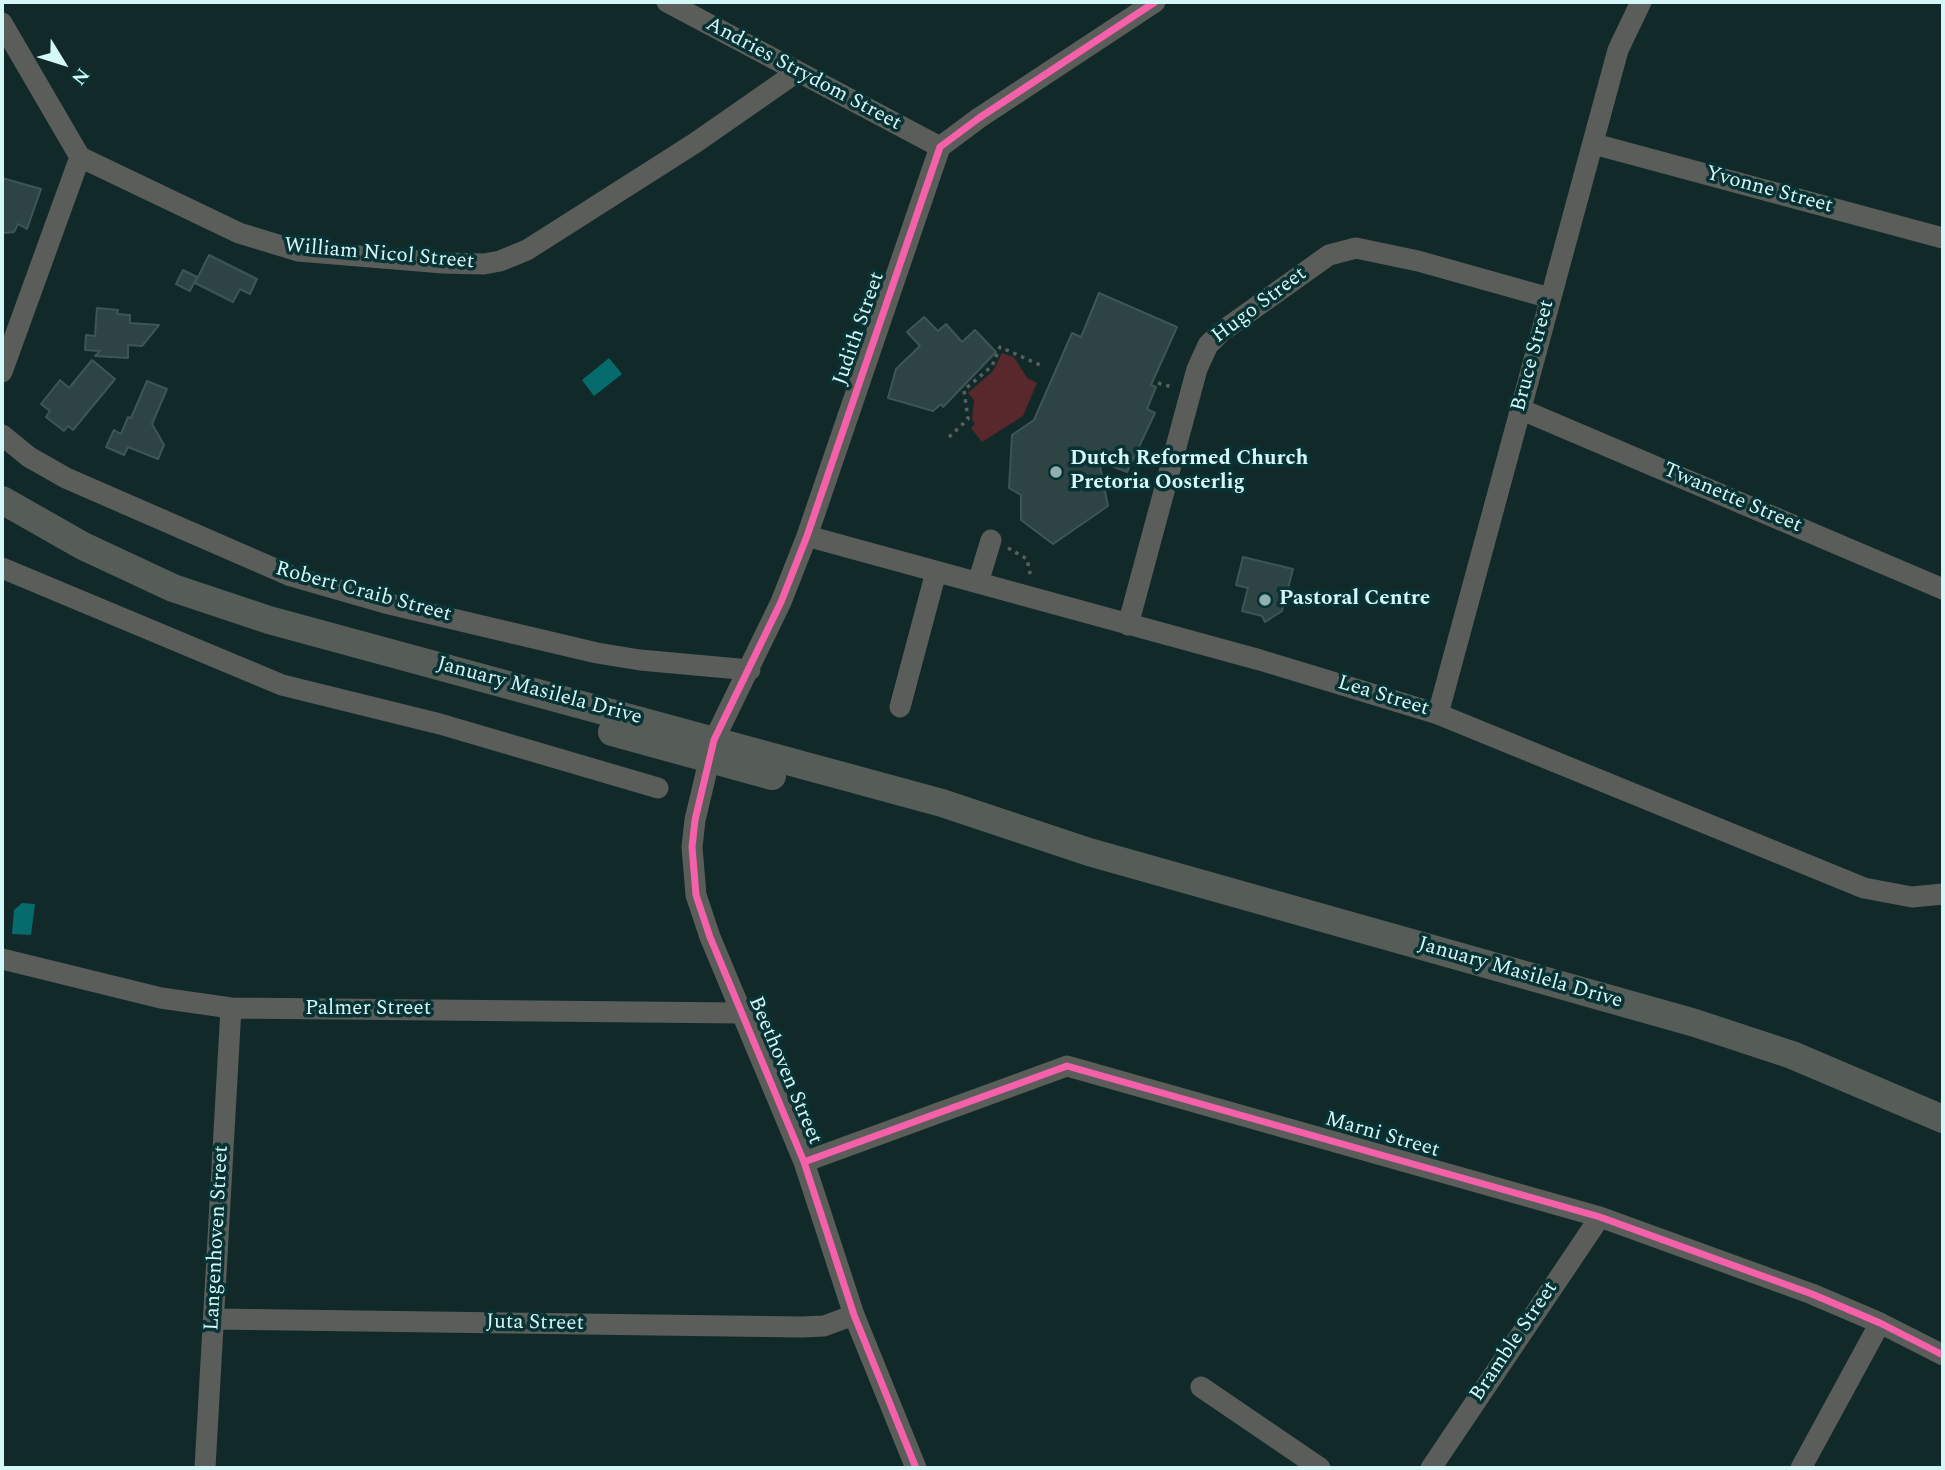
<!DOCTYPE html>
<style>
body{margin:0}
#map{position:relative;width:1945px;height:1470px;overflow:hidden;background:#122929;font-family:Spectral,serif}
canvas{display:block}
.frame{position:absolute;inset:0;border:4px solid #d4f8f8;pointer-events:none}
.north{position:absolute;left:28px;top:28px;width:70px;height:70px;-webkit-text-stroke:5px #083233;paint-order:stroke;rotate:128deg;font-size:19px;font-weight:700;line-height:28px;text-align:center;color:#d4f8f8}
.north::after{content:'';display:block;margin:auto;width:24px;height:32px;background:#d4f8f8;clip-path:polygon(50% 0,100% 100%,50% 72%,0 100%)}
</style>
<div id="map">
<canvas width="1945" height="1470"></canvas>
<div class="frame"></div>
<div class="north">N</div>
</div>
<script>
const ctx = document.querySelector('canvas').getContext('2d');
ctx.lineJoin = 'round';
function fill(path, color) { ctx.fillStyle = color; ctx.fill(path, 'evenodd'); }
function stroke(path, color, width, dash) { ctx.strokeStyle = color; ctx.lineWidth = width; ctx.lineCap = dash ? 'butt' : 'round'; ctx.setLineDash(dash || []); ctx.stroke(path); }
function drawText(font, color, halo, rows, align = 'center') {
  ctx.font = font + ' Spectral,serif'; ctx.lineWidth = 7; ctx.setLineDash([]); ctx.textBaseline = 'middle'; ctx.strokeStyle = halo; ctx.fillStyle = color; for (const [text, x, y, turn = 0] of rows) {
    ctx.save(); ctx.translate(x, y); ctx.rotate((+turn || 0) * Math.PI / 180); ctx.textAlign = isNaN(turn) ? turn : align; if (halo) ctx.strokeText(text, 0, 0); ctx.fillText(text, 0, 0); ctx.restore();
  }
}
fill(new Path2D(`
 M1002 353 1014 357 1027 378 1037 383 1023 416 982 442 971 428 975 424 972 419 974 400 968 393 993 371Z`), '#58282c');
fill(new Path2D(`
 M609 358 622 374 594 396 582 380Z
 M22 903 35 904 31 935 12 934 14 910Z`), '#066b6d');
const building = new Path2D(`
 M2 178 41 189 27 229 18 224 14 232 2 233Z
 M209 255 257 279 250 294 240 289 233 302 195 283Z
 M183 270 197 277 190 291 176 284Z
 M1099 293 1177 327 1151 385 1156 387 1147 409 1155 413 1127 472 1099 461 1108 506 1053 544 1021 520V495L1009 488 1012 435 1034 420 1072 333 1081 337Z
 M97 308 118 310 117 314 130 315V323L159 325 142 346 128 345V358L95 356 100 351 85 350 86 335 95 336Z
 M924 317 938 331 946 324 962 342 975 330 996 352 943 407 941 404 933 411 888 398 896 369 920 346 907 332Z
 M92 360 115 379 73 430 68 426 64 431 46 417 50 411 41 404 60 380 69 388Z
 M147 381 167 389 152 424 164 445 158 459 128 447 124 455 106 447 114 430 121 434 128 417 131 418Z
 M1243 557 1293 569 1282 611 1265 622 1262 616 1242 611 1248 588 1236 585Z`);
fill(building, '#2d4344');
stroke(building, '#3c5656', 2);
stroke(new Path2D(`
 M1158 383 1172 387
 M949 437 968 419 964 390 992 366 1000 347 1040 365
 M1008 548 1027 559 1031 578`), '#58605e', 3.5, [3.5, 5]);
stroke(new Path2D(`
 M667 2 940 147
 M2 23 80 157 239 233 298 251 443 263 484 264 500 261 527 250 695 143 797 72
 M1594 144 1943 238
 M2 372 80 157
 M1520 409 1943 589
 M2 435 29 457 66 478 291 576 385 603 597 653 640 660 750 670
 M807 536 1260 660 1438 714 1864 888 1912 897 1943 894
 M2 568 282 685 440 724 658 788
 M978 583 991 540
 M1128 625 1197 369 1208 345 1221 332 1329 255 1356 248 1418 261 1550 298
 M900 707 936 572
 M1438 714 1618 50 1641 2
 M2 959 161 998 231 1008 740 1013
 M804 1162 1067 1066 1600 1217 1812 1294 1880 1323 1943 1355
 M214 1319 802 1327 824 1326 854 1315
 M1201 1387 1320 1468
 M205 1468 231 1008
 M916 1468 854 1315 804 1162 710 937 696 895 692 847 695 820 714 740 781 602 807 536 940 147 979 118 1155 2
 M1431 1468 1600 1217
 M1801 1468 1880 1323`), '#5a5d59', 21);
stroke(new Path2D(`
 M2 500 83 546 173 588 269 620 942 803 1089 852 1695 1023 1792 1055 1943 1119
 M612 732 772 776`), '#565d58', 28);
stroke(new Path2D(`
 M804 1162 1067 1066 1600 1217 1812 1294 1880 1323 1943 1355
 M916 1468 854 1315 804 1162 710 937 696 895 692 847 695 820 714 740 781 602 807 536 940 147 979 118 1155 2`), '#f560ab', 7);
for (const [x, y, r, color] of [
 [1056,472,7,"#90b0b0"],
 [1265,600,7,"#90b0b0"]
]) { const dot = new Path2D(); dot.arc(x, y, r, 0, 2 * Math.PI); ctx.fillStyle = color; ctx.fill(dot); stroke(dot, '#083233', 2.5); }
drawText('21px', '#d4f8f8', '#083233', [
 ["Andries Strydom Street",803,75,28],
 ["Yvonne Street",1769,191,15],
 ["William Nicol Street",379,255,5],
 ["Hugo Street",1260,306,-37],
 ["Judith Street",860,329,-71],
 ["Bruce Street",1534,356,-75],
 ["Twanette Street",1732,499,23],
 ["Robert Craib Street",363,593,15],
 ["January Masilela Drive",539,692,15],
 ["Lea Street",1383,697,17],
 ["January Masilela Drive",1520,974,16],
 ["Palmer Street",368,1010],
 ["Beethoven Street",784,1071,67],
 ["Marni Street",1382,1136,16],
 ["Langenhoven Street",218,1238,-87],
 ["Juta Street",535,1324,1],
 ["Bramble Street",1515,1342,-56]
]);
drawText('bold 21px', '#d4f8f8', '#083233', [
 ["Dutch Reformed Church",1070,460],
 ["Pretoria Oosterlig",1070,484],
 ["Pastoral Centre",1279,600]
], 'left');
</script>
